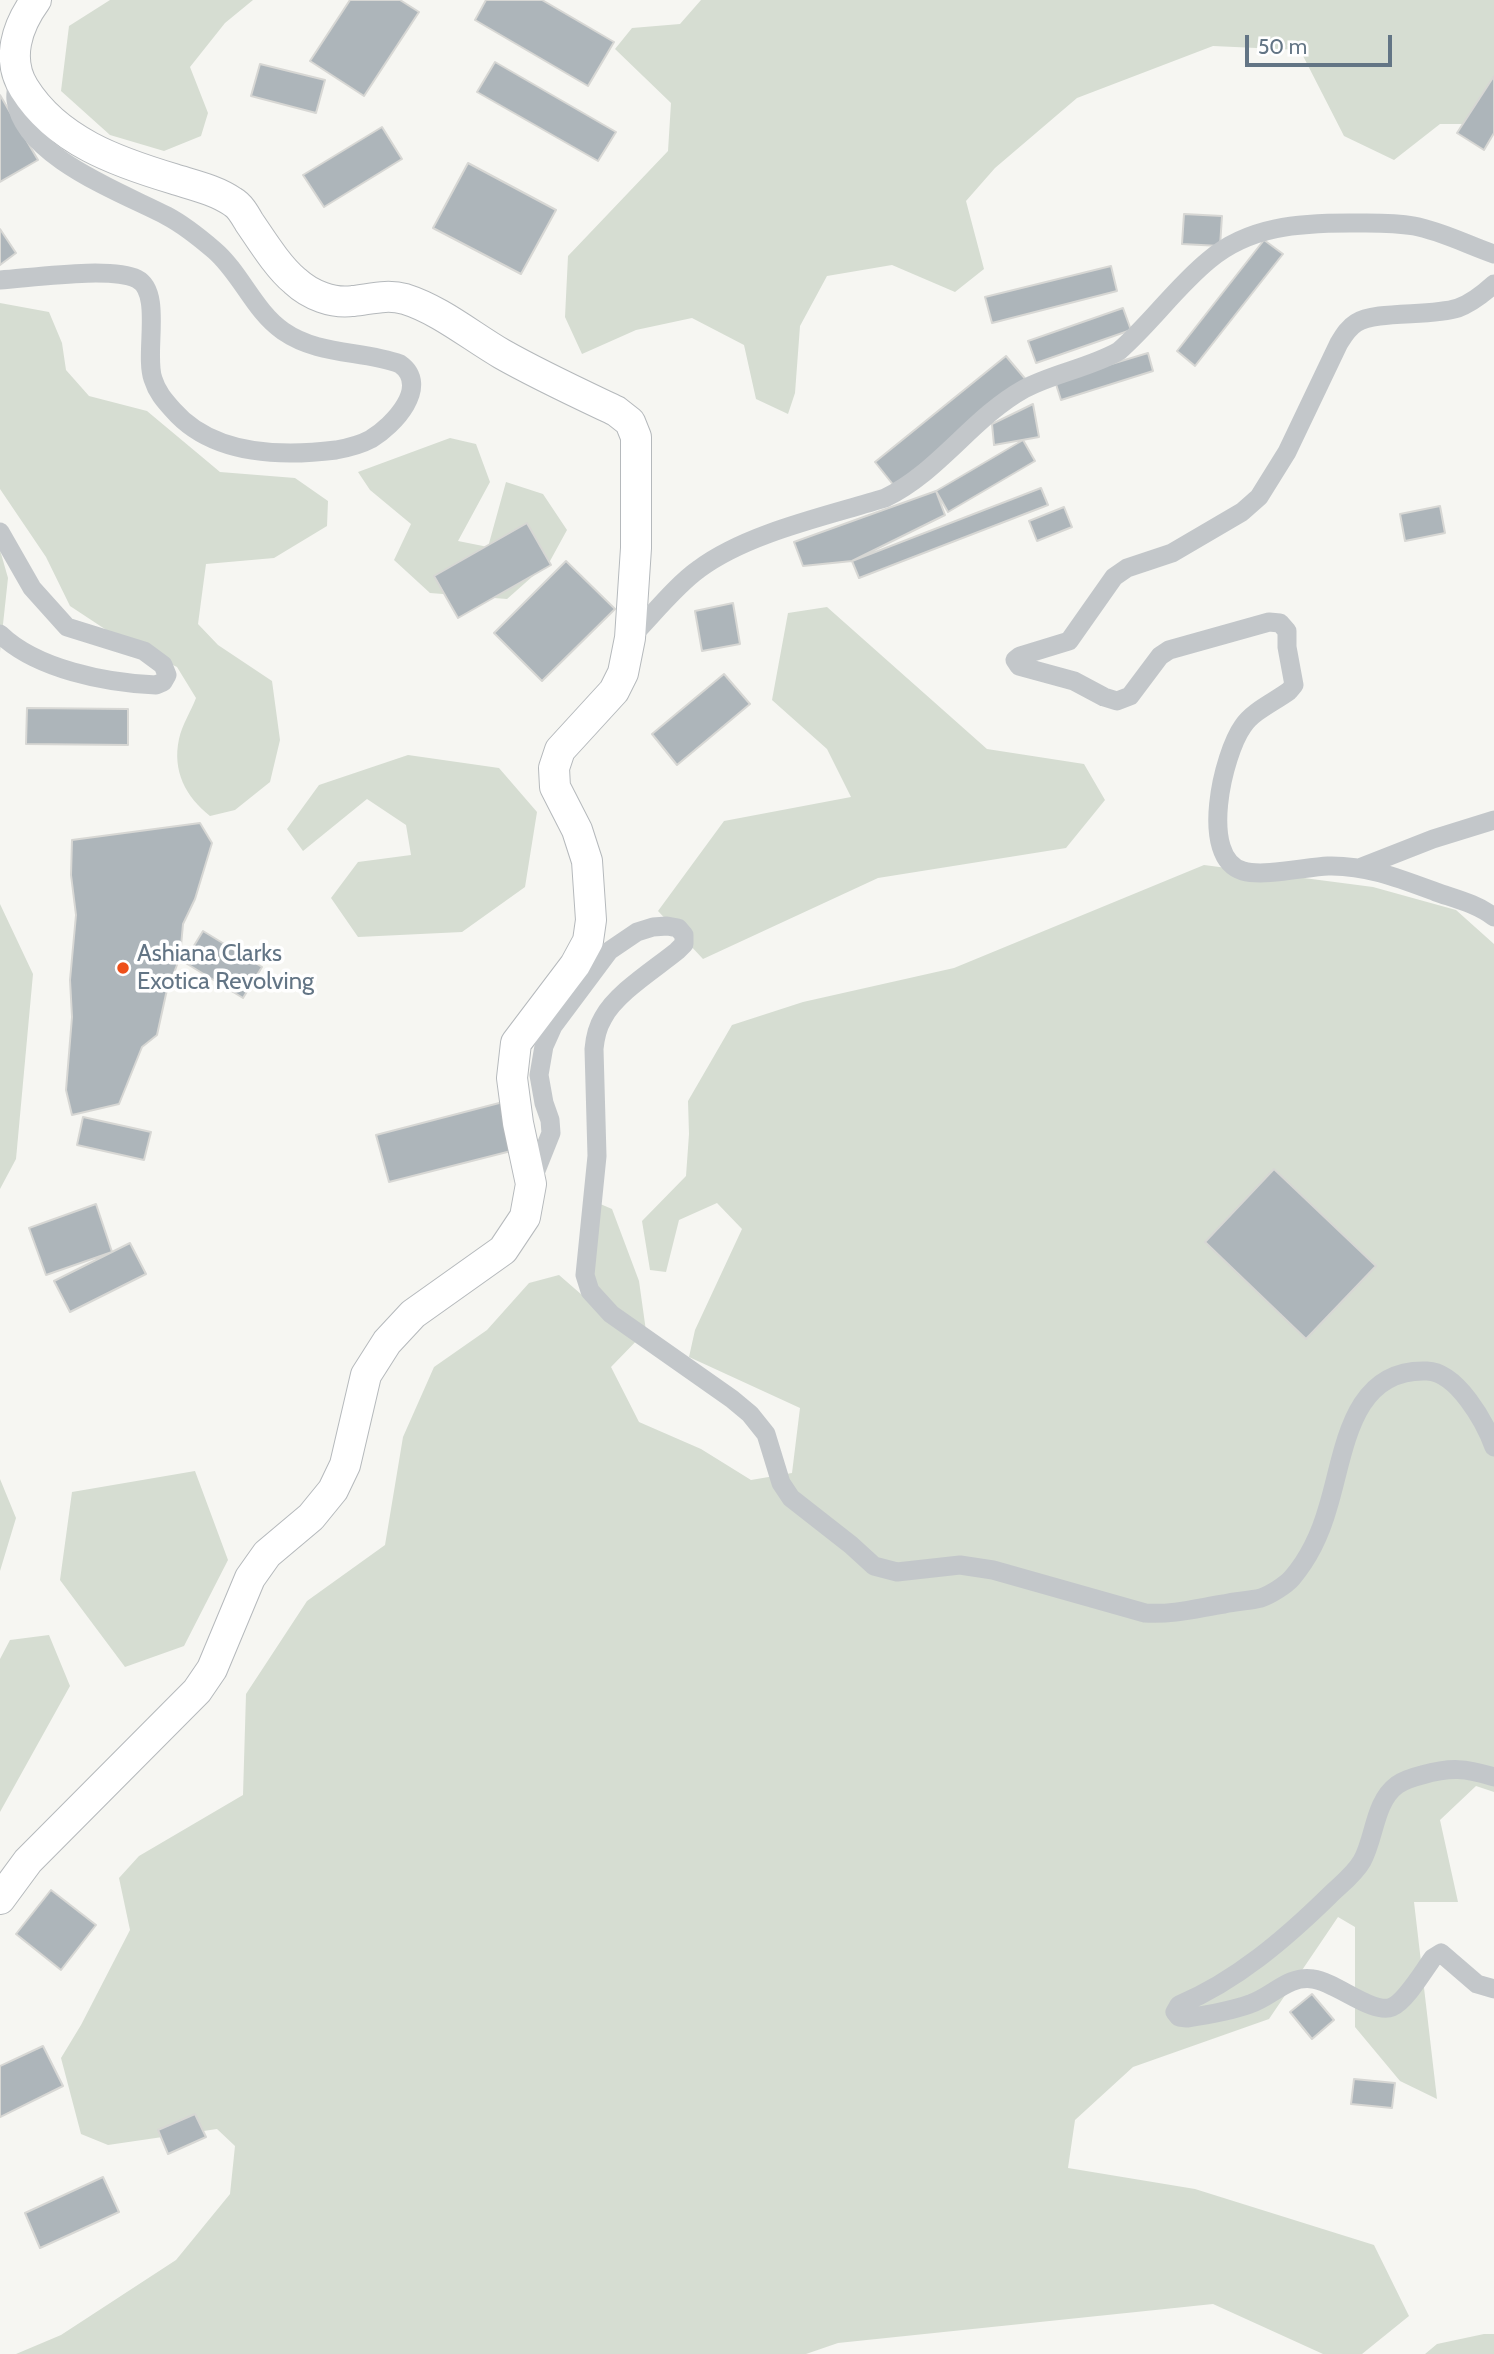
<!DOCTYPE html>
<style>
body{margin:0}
#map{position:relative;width:1494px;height:2354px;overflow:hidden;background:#f6f6f2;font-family:Cabin,sans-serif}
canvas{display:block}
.scale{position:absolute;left:1245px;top:35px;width:147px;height:32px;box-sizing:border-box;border:4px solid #637585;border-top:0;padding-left:9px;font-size:21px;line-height:24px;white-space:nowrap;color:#637585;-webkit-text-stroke:5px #fff;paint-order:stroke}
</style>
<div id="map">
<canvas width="1494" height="2354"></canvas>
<div class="scale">50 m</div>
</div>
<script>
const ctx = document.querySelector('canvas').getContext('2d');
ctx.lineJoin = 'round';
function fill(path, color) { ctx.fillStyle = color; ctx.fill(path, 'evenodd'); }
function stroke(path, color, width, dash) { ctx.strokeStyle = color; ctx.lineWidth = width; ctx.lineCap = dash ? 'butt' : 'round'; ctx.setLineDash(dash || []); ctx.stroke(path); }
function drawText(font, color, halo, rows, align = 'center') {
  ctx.font = font + ' Cabin,sans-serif'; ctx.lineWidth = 7; ctx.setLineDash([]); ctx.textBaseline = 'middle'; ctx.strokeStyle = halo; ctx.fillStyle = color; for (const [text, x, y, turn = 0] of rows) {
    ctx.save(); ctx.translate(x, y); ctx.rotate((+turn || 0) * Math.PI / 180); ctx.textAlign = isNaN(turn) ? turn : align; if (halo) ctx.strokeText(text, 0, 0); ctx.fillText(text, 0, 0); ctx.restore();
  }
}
fill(new Path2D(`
 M110 0H253L225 23 190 67 208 113 201 136 164 151 110 135 61 91 69 26Z
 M701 0H1494V124H1440L1394 160 1344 136 1300 50 1213 46 1077 98 995 168 966 201 984 269 955 292 892 265 827 276 800 326 795 393 788 414 756 399 744 345 692 318 636 330 582 354 565 317 568 256 668 151 671 103 615 49 632 28 680 24Z
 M0 303 49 312 62 343 66 370 89 396 147 411 220 472 295 478 328 501 327 526 274 558 206 564 198 624 218 645 272 681 280 740 270 782 235 810 210 816C186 797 172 771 179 739 182 725 191 711 196 698L177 667 120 639 70 606 46 557 0 489Z
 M450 438 476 444 490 482 458 541 488 547 506 482 543 494 567 530 550 561 507 599 430 593 394 560 411 524 370 490 358 472Z
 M0 550 8 578 0 652Z
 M827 607 987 749 1084 764 1105 800 1066 848 878 878 703 959 658 911 724 821 851 797 827 749 772 700 788 613Z
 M408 755 499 768 537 812 525 887 462 932 358 937 331 898 358 862 411 855 406 825 367 799 303 851 287 829 319 785Z
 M1204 865 1373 887 1456 910 1494 944V1792L1476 1786 1440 1820 1458 1902H1414L1437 2099 1400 2081 1355 2027V1927L1338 1917 1269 2019 1133 2067 1075 2120 1068 2168 1195 2189 1374 2245 1409 2316 1362 2354H1323L1213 2304 838 2343 806 2354H16L61 2335 176 2260 230 2194 235 2146 217 2129 108 2145 81 2134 61 2058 81 2025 130 1930 119 1878 139 1856 243 1795 246 1694 307 1601 385 1545 403 1437 434 1367 487 1330 529 1283 559 1275 597 1308 587 1255 598 1203 612 1209 639 1281 646 1331 611 1367 639 1422 701 1449 751 1480 792 1473 800 1408 689 1357 695 1330 742 1229 717 1203 679 1220 666 1272 650 1270 642 1221 686 1176 689 1134 688 1101 732 1025 803 1002 954 968Z
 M0 904 33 974 16 1159 0 1189Z
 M195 1471 228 1560 184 1646 125 1667 60 1580 72 1492Z
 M0 1479 16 1518 0 1571Z
 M49 1635 70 1686 0 1812V1659L10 1640Z
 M1484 2334H1494V2354H1425L1437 2344Z`), '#d6ddd2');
const building = new Path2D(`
 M350 0H400L419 12 364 96 310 61Z
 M486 0H542L614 42 588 86 475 20Z
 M495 62 616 132 598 161 477 92Z
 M260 64 325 80 316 113 251 96Z
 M1494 76V133L1484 150 1457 133Z
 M0 95 38 160 0 182Z
 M382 127 402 159 324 207 303 175Z
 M468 163 556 210 521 274 433 228Z
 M1184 214 1222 216 1220 246 1182 244Z
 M0 229 16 253 0 265Z
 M1264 240 1283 254 1195 366 1177 351Z
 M1111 266 1117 291 992 323 985 297Z
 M1123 308 1131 330 1036 363 1028 341Z
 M1148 353 1153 371 1061 400 1055 381Z
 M1006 356 1027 381 895 487 875 462Z
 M1033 404 1039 437 994 445 992 424Z
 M1023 440 1035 461 948 512 936 491Z
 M1041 488 1048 505 859 578 852 561Z
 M936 491 945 515 852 561 803 566 794 542Z
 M1440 506 1445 533 1405 541 1400 514Z
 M1064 507 1072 527 1037 541 1029 521Z
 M527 523 551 565 458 618 434 576Z
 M566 561 615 609 542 681 494 633Z
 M733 603 740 644 702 651 695 611Z
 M724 674 750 704 677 765 652 734Z
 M27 708 128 709V745L26 744Z
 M200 823 212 843 195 899 183 924 180 957 166 994 157 1035 142 1047 119 1104 72 1115 66 1090 72 1017 70 980 76 915 71 875 72 840Z
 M203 931 262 967 243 998 184 962Z
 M507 1101 519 1149 389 1182 376 1135Z
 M83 1117 151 1132 144 1160 77 1145Z
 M1274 1169 1376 1266 1306 1339 1205 1242Z
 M96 1204 112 1252 46 1275 29 1228Z
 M130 1243 146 1274 70 1312 54 1281Z
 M51 1890 96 1925 61 1970 16 1934Z
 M1312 1994 1334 2020 1312 2039 1290 2012Z
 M43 2046 63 2086 0 2117V2066Z
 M1354 2079 1395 2083 1392 2108 1351 2104Z
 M195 2114 206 2137 168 2154 158 2130Z
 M103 2177 119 2212 40 2248 25 2213Z`);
fill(building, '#adb5ba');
stroke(building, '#d7d7d4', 2);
const highway = new Path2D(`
 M0 1899 28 1861 197 1691 212 1669 250 1578 267 1554 311 1517 333 1490 345 1465 366 1375 387 1342 413 1314 503 1250 525 1217 531 1184 518 1123 512 1078 516 1043 575 965 588 941 591 920 587 861 577 830 555 787 554 768 560 750 614 691 623 673 630 638 636 548V437L630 422 616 411C578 393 539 375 502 354 471 336 440 310 405 299 387 294 371 299 353 301 333 304 310 295 295 281 278 267 262 241 249 222 245 215 240 206 233 202 216 190 193 185 174 179 117 162 57 141 24 88 6 59 17 26 36 0`);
stroke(highway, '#b5b9bc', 32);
stroke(new Path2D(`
 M0 280C31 278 111 266 137 279 163 292 144 354 153 379 157 392 164 400 173 410 212 455 280 457 336 450 347 448 360 445 371 439 393 426 431 386 400 364 362 350 319 356 283 331 254 311 241 273 214 250 200 238 184 225 167 216 123 193 23 157 16 100 15 94 17 86 18 79
 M1494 284C1483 294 1472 303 1458 308 1431 317 1376 310 1356 323 1348 328 1344 335 1339 343L1287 452 1259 497 1242 512 1172 553 1127 568 1114 577 1069 641 1020 656 1015 660 1019 666 1074 681 1104 697 1117 701 1130 696 1160 656 1169 650 1269 622 1280 623 1287 631V647L1294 685 1289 691C1274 702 1253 711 1243 726 1223 754 1198 858 1243 871 1264 877 1306 867 1328 866 1366 865 1401 879 1436 892 1456 899 1477 904 1494 917
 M0 532 32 588 67 627 144 651 163 665 167 675 163 682 156 685C106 683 36 669 0 634
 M630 638C651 617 675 586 699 569 747 533 827 516 885 498 939 472 972 418 1024 389 1054 373 1089 368 1119 351 1151 323 1176 287 1209 260 1249 226 1300 223 1350 223 1371 223 1392 222 1414 226 1441 231 1468 245 1494 254
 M1359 868 1433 839 1494 820
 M531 1183 551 1133 550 1120 544 1103 539 1075 544 1046 553 1026 609 951 637 932 653 927 667 926 678 928 684 935V944L677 951C655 969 616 993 603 1018 597 1028 595 1038 594 1049L597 1156 585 1275 590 1291 611 1314 732 1399 750 1414 766 1434 781 1483 791 1498 851 1545 874 1566 897 1572 960 1565 993 1570 1145 1613C1173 1615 1198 1608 1224 1604 1236 1601 1249 1601 1261 1598 1270 1595 1286 1585 1292 1578 1309 1558 1321 1532 1328 1507 1345 1452 1350 1368 1427 1371 1457 1372 1485 1422 1494 1447
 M1494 1777C1465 1768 1451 1767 1422 1775 1414 1777 1404 1780 1397 1785 1374 1802 1375 1838 1362 1861 1354 1875 1340 1885 1329 1896 1285 1939 1236 1981 1179 2005L1175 2012 1179 2017 1187 2018C1207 2015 1230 2011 1250 2004 1272 1997 1288 1975 1313 1979 1336 1982 1373 2015 1392 2007 1406 2001 1424 1970 1433 1958L1441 1953 1477 1984 1494 1989`), '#c3c7ca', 19);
stroke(highway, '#fff', 30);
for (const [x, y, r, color] of [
 [123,968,7,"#ee4f19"]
]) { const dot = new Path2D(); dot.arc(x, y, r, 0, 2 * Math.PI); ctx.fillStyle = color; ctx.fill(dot); stroke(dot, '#fff', 2.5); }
drawText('24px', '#637585', '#fff', [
 ["Ashiana Clarks",137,954],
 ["Exotica Revolving",137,982]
], 'left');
</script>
